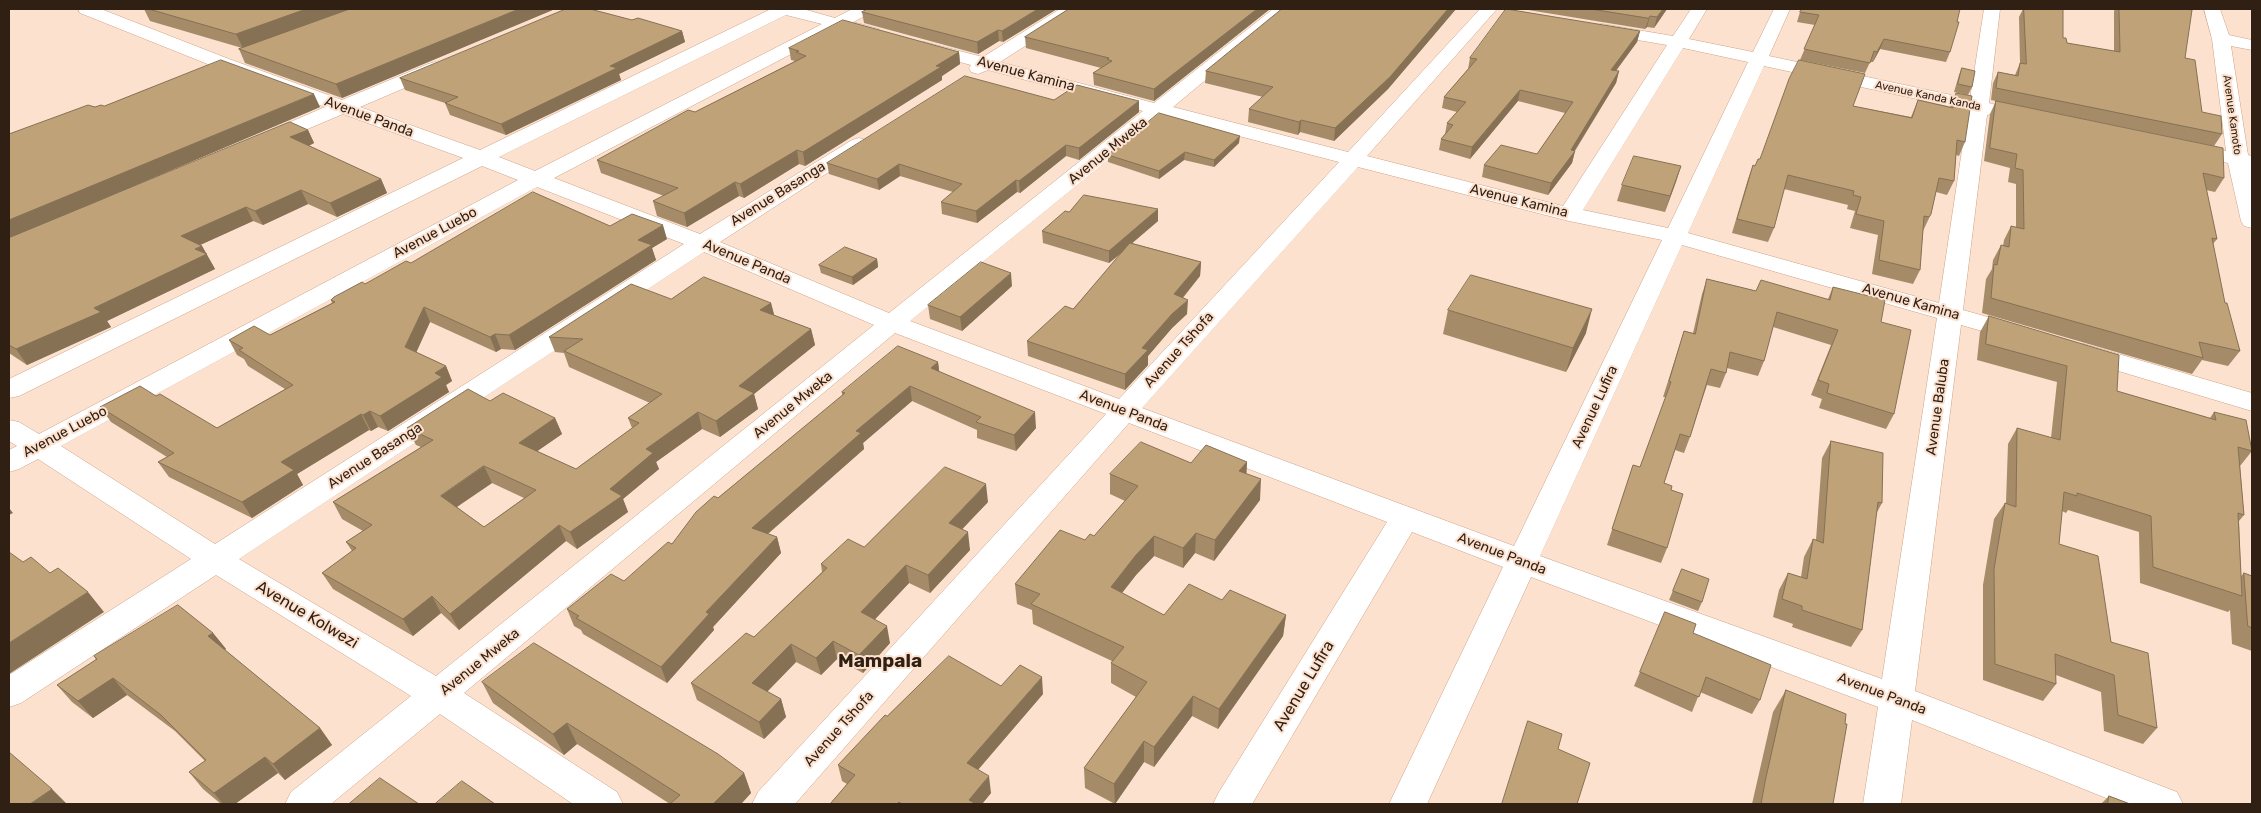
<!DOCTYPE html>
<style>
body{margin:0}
#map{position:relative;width:2261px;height:813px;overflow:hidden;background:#fce1cf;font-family:Rubik,sans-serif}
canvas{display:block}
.frame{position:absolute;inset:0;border:10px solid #302014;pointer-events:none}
</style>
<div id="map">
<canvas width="2261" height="813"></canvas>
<div class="frame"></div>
</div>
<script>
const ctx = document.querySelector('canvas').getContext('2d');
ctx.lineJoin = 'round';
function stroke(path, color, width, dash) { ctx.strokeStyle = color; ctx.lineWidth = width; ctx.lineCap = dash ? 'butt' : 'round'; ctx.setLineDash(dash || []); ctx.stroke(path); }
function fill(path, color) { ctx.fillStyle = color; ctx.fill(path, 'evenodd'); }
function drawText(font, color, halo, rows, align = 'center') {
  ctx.font = font + ' Rubik,sans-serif'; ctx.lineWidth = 4; ctx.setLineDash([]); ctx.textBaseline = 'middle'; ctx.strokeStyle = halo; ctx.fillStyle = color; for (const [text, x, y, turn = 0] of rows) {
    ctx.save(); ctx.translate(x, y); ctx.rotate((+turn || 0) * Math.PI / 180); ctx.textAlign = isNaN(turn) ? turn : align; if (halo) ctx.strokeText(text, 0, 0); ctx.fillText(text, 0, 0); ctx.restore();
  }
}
const street = new Path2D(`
 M78 9H101L229 59 342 100 428 64 435 62 442 64 444 68 442 72 360 107 480 150 771 9H803L835 18 852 9H873L871 13 853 22 879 29 882 33 879 37 873 38 839 29 554 178 700 234 852 140 859 138 866 140 869 144 866 148 720 242 889 313 1143 111 988 70 978 74 971 72 969 68 971 65 918 51 915 47 918 43 924 42 983 57 1060 9H1079L1077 13 1000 62 1154 103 1273 9H1291L1173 107 1348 152 1480 9H1497L1367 156 1563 206 1667 45 1596 33 1593 29 1596 25 1602 24 1673 36 1691 9H1707L1689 39 1753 52 1774 9H1790L1769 56 1970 99 1984 9H2000L1989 103 1996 105 1999 109 1996 113 1987 115 1963 310 2030 329 2034 334 2030 339 2021 342 1961 325 1915 691 2177 792 2183 804H2121L1912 720 1901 804H1863L1878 707 1531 577 1427 804H1389L1503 567 1412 532 1252 804H1213L1219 792 1387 522 1129 423 795 804H752L758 792 1106 414 895 333 464 693 617 792 623 804H573L440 714 331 804H285L291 792 411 696 216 575 21 703 9 707V675L191 559 38 459 19 469 9 472V450L17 446 9 441V420L19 422 39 434 518 180 482 166 19 396 9 398V379L463 158 343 114 272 144 265 146 258 144 255 140 258 136 325 107 215 67 80 13ZM786 15 822 24 535 171 499 157ZM1683 48 1748 62 1668 228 1583 210ZM1764 66 1968 110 1939 303 1688 233ZM1162 116 1339 162 1119 399 910 321ZM1358 167 1569 221 1662 240 1514 546 1142 408ZM537 187 684 244 215 544 61 446ZM1682 245 1937 318 1882 679 1540 556ZM704 252 874 325 436 676 239 559Z
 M2204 9H2220L2229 35 2252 40V50L2231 46 2248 155 2252 156V228L2244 226 2241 221 2228 163 2181 153 2178 149 2181 145 2188 143 2226 151 2212 39Z
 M2084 344 2252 393V411L2075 358 2071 352 2075 346Z`);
stroke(street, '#cea285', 1);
fill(street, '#fff');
fill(new Path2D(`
 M144 9H555L342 98 245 63 239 49 242 48 150 21Z
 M1057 9 1003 42 999 41 978 54 864 23 862 12Z
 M1069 9H1270L1154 101 1094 85 1093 73 1101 68 1026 48 1025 37Z
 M1282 9H1456L1388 89 1334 141 1300 132 1298 135 1248 122 1249 109 1263 97 1205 83 1206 71Z
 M1522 9H1667L1654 28 1647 27 1645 29Z
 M2023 9H2063V38L2067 43 2114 51V11L2115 9H2186L2185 58 2202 112 2222 134 2214 146 1991 100 1993 83 1998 72 2015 75 2020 63 2019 17Z
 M1800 12 1957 22 1950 52 1946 62 1880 49 1873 62H1870L1865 73 1800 60 1815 25 1797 22Z
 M682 31 685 42 619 74 621 80 506 135 450 115 445 103 405 90 400 78Z
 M1640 31 1637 42 1616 71H1619L1616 83 1575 151 1572 163 1548 195 1482 177 1484 165 1537 154 1565 113 1518 101 1470 159 1439 150 1441 139 1445 134 1447 123 1457 112 1442 108 1444 97 1468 69 1470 58Z
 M789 48 959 52 960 64 942 76V80L805 166 799 164 744 198 739 196 687 227 657 216 653 201 664 196 601 173 597 160 695 112 795 61 791 60Z
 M1962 68 1972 87 1968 95 1954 92 1959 75Z
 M1956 93 1965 142 1959 156 1956 155 1954 181 1947 195 1936 192 1931 214 1923 231 1920 270 1913 284 1872 274 1878 235 1850 228 1855 211 1847 209 1848 205 1784 189 1774 228 1768 242 1732 233 1748 179 1753 165 1755 166 1760 159 1853 106 1911 117 1918 100 1950 107Z
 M1054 100 1139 101V112L1079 160 1066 156 1020 193 1017 192 977 223 942 214 941 202 953 192 900 176 879 190 829 174 827 163Z
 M1996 101 2224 178 2215 192 2206 190 2217 239 2213 244 2225 303 2240 351 2228 366 2202 360 2192 374 1982 313 1986 279 1992 269 1993 260 2001 245 2003 246 2004 240 2011 226 2016 227V184L2008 182 2010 168 1984 161 1990 114Z
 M104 106 320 107 101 200 308 130 314 143 309 146 381 179 387 193 337 217 308 204 263 225 253 221 200 245 202 246 215 269 107 321 111 327 27 365 9 353V134L95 107Z
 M1239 143 1214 167 1184 160 1159 179 1108 162V155Z
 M1681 166 1665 212 1617 201 1622 185Z
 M1069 212 1158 221 1132 243 1201 262 1200 276 1183 298 1187 314 1172 328 1148 356V365L1125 390 1028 356 1027 341 1073 309 1122 253 1109 263 1043 243 1042 231Z
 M610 226 667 239 652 248 656 260 515 350 501 349 496 352 430 322 416 352 446 366 452 381 446 385 449 392 388 431 378 427 371 431 369 430 297 474 303 485 252 518 169 477 158 462 167 457 111 422 100 407 156 396 217 428 285 389 248 366 244 359 237 355 229 340 270 335 332 303 331 300 411 263Z
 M877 259 878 267 853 285 821 273 819 265Z
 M1707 279 1756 291 1828 299 1833 287 1881 322 1894 414 1886 429 1819 408 1822 399 1811 395 1831 345 1773 327 1764 361 1758 376 1727 368 1726 373 1720 388 1707 385 1690 437 1684 453 1675 450 1664 483 1671 490 1667 548 1661 563 1607 545 1633 465 1640 467 1666 397H1663L1684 331 1693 333 1702 294Z
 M1012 286 962 331 930 319 928 305Z
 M671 299 771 303 774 315 811 329 815 345 754 394 758 409 720 437 702 429 656 462 659 469 623 499 628 512 577 549 566 541 459 630 441 613 413 636 333 589 322 573 352 551 346 542 363 531 342 519 333 502 421 447 416 445 407 428 490 401 555 418 562 434 537 451 576 469 632 428 628 418 650 403 569 367 564 353 555 352 549 337ZM492 483 524 498 484 527 457 507Z
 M1448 310 1586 333 1566 372 1443 334Z
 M1989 316 2117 391 2210 418 2214 412 2252 451 2240 466 2244 515 2239 521 2241 576 2244 573 2252 576V651L2232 644 2230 610 2228 612 2140 583 2139 532 2068 510 2066 513 2062 511 2059 544 2157 728 2143 744 2104 731 2101 692 2056 675V684L2043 701 1983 680V585L1994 519 2005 503H2006L2008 444 2017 428 2051 438 2057 382 1977 360 1980 332Z
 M938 362 939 371 1036 428 1016 451 977 438V430L912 401 863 443 864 449 768 534 777 537 781 553 713 627 714 630 667 683 583 634 581 630 574 626 567 609 624 581 672 544 718 498 842 396V392Z
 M1831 441 1882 503 1876 514 1862 630 1851 647 1792 627 1793 624 1773 617 1779 590 1788 573 1801 577 1804 557 1813 539 1816 540 1822 458Z
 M1247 462 1246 474 1260 500 1214 561 1195 553 1183 568 1154 556 1136 575 1122 593 1164 615 1222 600 1286 615 1283 636 1218 729 1192 716 1154 767 1144 762 1115 804 1085 788 1084 768 1136 697 1111 683V663L1112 661 1033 624 1032 610 1017 604 1015 584 1085 540 1094 536 1125 501 1110 494V474L1191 463Z
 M988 502 962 529 970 550 930 593 909 583 875 619 890 643 863 673 837 659 821 675 796 662 767 692 781 699 786 717 764 739 697 700 691 683 754 637 822 572 821 564 864 547Z
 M1682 569 1702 602 1698 611 1669 600Z
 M1665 612 1693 633 1760 700 1752 714 1700 692 1692 712 1634 686Z
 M213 633 226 649 225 650 320 728 332 745 285 780 278 773 235 804H221L203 789 189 772 205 761 175 731 127 695 93 718 72 702 57 685 96 660 94 656Z
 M482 682 744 773 751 793 741 804H670L577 744 564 755 493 703Z
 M1001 686 1043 694 978 770 991 793 982 804H830L847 784 842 781 838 765 887 716Z
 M1786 690 1833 804H1752L1773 712Z
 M1528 721 1558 749 1577 804H1502Z
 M2109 796 2130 804H2101Z`), '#a58b68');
fill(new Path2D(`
 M306 9H349L243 48 236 34Z
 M519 9H555L342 98 336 84Z
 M1038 9H1057L1003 42 1002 31Z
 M1257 9H1270L1154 101V89Z
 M1448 9H1456L1388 89 1334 141 1335 128Z
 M1663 9H1667L1654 28 1657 17Z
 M1650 16 1647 27 1645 29 1649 18Z
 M998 30 999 41 978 54 977 42Z
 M682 31 685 42 619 74 621 80 506 135 501 124 610 66Z
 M1640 31 1637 42 1608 81 1611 70Z
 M1884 39 1880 49 1873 62 1877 52Z
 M959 52 960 64 942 76V80L805 166 803 152 936 66Z
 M1619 71 1616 83 1573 153 1575 151 1572 163 1548 195 1551 183Z
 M1520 90 1518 101 1470 159 1472 147Z
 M314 94 320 107 9 239V220Z
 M1139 101V112L1079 160V148Z
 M1301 120 1300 132 1298 135 1299 122Z
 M308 130 314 143 297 151 290 137Z
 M1240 136 1239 143 1214 167V160Z
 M1066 145V156L1020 193 1019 181Z
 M797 150 799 164 744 198 740 184Z
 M1185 152 1184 160 1159 179V171Z
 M899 164 900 176 879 190 877 179Z
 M1681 166 1676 182 1665 212 1670 196Z
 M381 179 387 193 337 217 330 203Z
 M1016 180 1017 192 977 223 976 211Z
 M735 182 739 196 687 227 684 213Z
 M301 190 308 204 263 225 255 211Z
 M246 207 253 221 189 250 181 236Z
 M1158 209V221L1109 263V251Z
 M663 225 667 239 652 248 656 260 515 350 509 335 638 240Z
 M202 246 215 269 107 321 111 327 27 365 16 349 94 308Z
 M877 259 878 267 853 285 852 277Z
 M1201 262 1200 276 1173 309 1174 294Z
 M1011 273 1012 286 962 331 960 317Z
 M1188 300 1187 314 1172 328 1148 356V365L1125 390V374L1142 348 1172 314Z
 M771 303 775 318 760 310Z
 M424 307 430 322 412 362 405 347Z
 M1592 309 1586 333 1566 372 1573 348Z
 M811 329 815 345 754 394 758 409 720 437 716 421 739 386Z
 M495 334 501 349 496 352 490 337Z
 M938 362 940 378 931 368Z
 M446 366 452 381 446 385 449 392 388 431 380 416 435 373Z
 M910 386 912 401 863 443 864 449 756 544 752 528 856 431Z
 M370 411 378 427 371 431 363 415Z
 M698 412 702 429 656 462 659 469 623 499 628 512 577 549 570 532 646 449Z
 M1035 412 1036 428 1016 451 1014 435Z
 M361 414 369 430 297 474 303 485 252 518 242 502 281 462Z
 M555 418 562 434 526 459 519 443Z
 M1247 462 1246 482 1239 471Z
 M484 466 492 483 449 512 441 496Z
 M1261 479 1260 500 1214 561 1215 540Z
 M986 484 988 502 951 541 949 523Z
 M9 508 13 513 9 515Z
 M559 525 566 541 459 630 450 614Z
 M968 532 970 550 930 593 928 575Z
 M1196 533 1195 553 1183 568V548Z
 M1154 536V556L1136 575 1111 607V587L1136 555Z
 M777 537 781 553 713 627 714 630 667 683 661 667 706 612Z
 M906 565 909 583 865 630 861 612Z
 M88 592 104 612 9 674V643Z
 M432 596 441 613 413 636 403 619Z
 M1286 615 1283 636 1218 729 1219 709Z
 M887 626 890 643 863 673 859 655Z
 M213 633 226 649 220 653 208 636Z
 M833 641 837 659 821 675 816 658Z
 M791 644 796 662 758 701 752 683Z
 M1042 677 1043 694 969 780 967 763Z
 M113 678 127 695 93 718 78 701Z
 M1193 696 1192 716 1154 767V747Z
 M781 699 786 717 764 739 759 722Z
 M567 723 577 744 564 755 553 734Z
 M320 728 332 745 285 780 273 764Z
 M1144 741V762L1115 804 1114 784Z
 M265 757 278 773 235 804H223L214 793Z
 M744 773 751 793 741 804H713Z
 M989 776 991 793 982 804H970L969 800Z
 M52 789 67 804H30Z`), '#867155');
const building = new Path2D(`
 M149 9H306L236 34Z
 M350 9H519L336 84 239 49Z
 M566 9H590L632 20 638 18 682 31 610 66 617 68 501 124 445 103 458 97 400 78Z
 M868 9H1038L1002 31 998 30 977 42 862 12Z
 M1069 9H1257L1154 89 1093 73 1112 61 1107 59 1109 58 1025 37Z
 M1282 9H1448L1390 77 1335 128 1301 120 1299 122 1249 109 1273 87 1206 71Z
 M1506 9 1640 31 1611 70 1619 71 1571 150 1575 151 1551 183 1484 165 1501 145 1537 154 1573 102 1520 90 1472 147 1441 139 1453 125 1447 123 1466 102 1444 97 1477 59 1470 58Z
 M1591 9H1663L1657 17 1650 16 1649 18Z
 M1802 9H1960L1957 22H1959L1950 52 1884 39 1877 52 1874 51 1870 63 1804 49 1819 15 1800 12Z
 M2024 9H2063V38H2066L2067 43 2120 52 2119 9H2186L2192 10 2185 58 2195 60 2202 112 2221 116 2222 134 1996 88 1998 72 2018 76 2020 63 2026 64Z
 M843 20 959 52 936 66 941 67 803 152 797 150 740 184 735 182 684 213 653 201 678 188 597 160 688 110 695 112 806 56 796 52 799 51 789 48Z
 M221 60 314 94 9 220V134L88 105 95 107 101 105 104 106Z
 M1799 60 1865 74 1853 106 1912 118 1918 100 1953 108 1956 93 1972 96 1965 142 1957 140 1954 181 1939 178 1931 214 1929 217 1924 216 1920 270 1879 260 1884 221 1856 214 1861 197 1853 195 1854 191 1788 175 1774 228 1737 219 1753 165 1755 166 1758 159H1760L1789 79Z
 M1962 68 1975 71 1972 87 1958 84Z
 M965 76 1054 100 1077 85 1139 101 1079 148 1066 145 1019 181 1016 180 976 211 941 202 962 184 899 164 877 179 827 163Z
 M1996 101 2223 148 2224 178 2203 173 2217 239 2212 238 2225 303H2227L2240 351 2199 342 2203 358 1991 298 1994 264 1997 265 2001 245 2009 247 2011 226 2024 229 2023 170 2015 168 2017 154 1990 148Z
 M1159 113 1240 136 1214 160 1185 152 1159 171 1108 155Z
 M290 122 308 130 290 137 381 179 330 203 301 190 255 211 246 207 181 236 202 246 195 249 207 254 94 308 101 312 16 349 9 345V238Z
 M1634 156 1681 166 1670 196 1622 185Z
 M533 192 610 226 632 214 663 225 638 240 652 245 509 335 495 334 490 337 424 307 405 347 446 366 435 373 442 377 380 416 370 411 363 415 361 414 281 462 294 470 242 502 158 462 174 453 100 407 140 386 156 396 160 394 217 428 293 385 239 350 243 348 229 340 254 326 270 335 335 302 331 300 334 297 362 282 365 284 406 261 411 263 428 253Z
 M1084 195 1158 209 1109 251 1042 231 1065 211 1069 212Z
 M1130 243 1201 262 1174 294 1188 300 1172 314 1142 348 1148 350 1125 374 1027 341 1065 306 1073 309Z
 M845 247 877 259 852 277 819 265Z
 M981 262 1011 273 960 317 928 305Z
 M1471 275 1592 309 1573 348 1448 310Z
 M704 277 771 303 760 310 811 329 739 386 754 393 716 421 698 412 646 449 653 453 610 489 622 496 570 532 559 525 450 614 432 596 403 619 322 573 356 548 346 542 372 525 333 502 433 440 407 428 468 389 490 401 503 393 555 418 519 443 576 469 639 423 628 418 662 394 564 351 583 339 549 337 631 284 671 299ZM484 466 536 490 484 527 441 496Z
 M1707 279 1756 291 1761 280 1830 300 1833 287 1885 300 1881 322 1911 330 1894 414 1827 393 1829 384 1818 380 1838 330 1777 312 1764 361 1730 352 1726 373 1711 369 1690 437 1680 434 1664 483 1672 486 1671 490 1683 494 1667 548 1612 529 1633 465 1640 467 1671 382 1669 381 1684 331 1695 334Z
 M1989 316 2119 355 2117 391 2216 420 2214 412 2246 420 2252 451 2238 447 2244 515 2238 513 2242 596 2153 567 2151 516 2077 493V496L2064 492 2059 544 2098 556 2111 642 2148 653 2157 728 2118 715 2114 675 2055 654 2056 684 1995 664 1994 569 2005 503 2016 507 2017 428 2060 440 2067 366 1986 344Z
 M898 346 938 362 931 368 1035 412 1014 435 976 422 981 417 910 386 856 431 861 433 752 528 777 537 706 612 709 614 661 667 576 618 579 616 567 609 611 574 624 581 668 542 672 544 696 512 714 496 718 498 845 393 842 392Z
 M1831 441 1883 453 1882 503 1878 502 1862 630 1802 610V606L1782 599 1788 573 1807 579 1813 539 1823 543Z
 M1141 442 1191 463 1206 445 1247 462 1239 471 1261 479 1215 540 1196 533 1183 548 1154 536 1136 555 1111 587 1164 615 1189 584 1222 600 1230 590 1286 615 1219 709 1193 696 1154 747 1144 741 1114 784 1084 768 1147 682 1111 663 1124 647 1031 604 1040 594 1015 584 1060 530 1085 540 1090 534 1094 536 1138 486 1110 474Z
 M945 467 986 484 949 523 968 532 928 575 906 565 861 612 887 626 859 655 833 641 816 658 791 644 752 683 781 699 759 722 691 683 746 633 754 637 827 568 821 564 848 539 864 547Z
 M9 552 23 562 31 557 50 573 58 568 88 592 9 643Z
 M1682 569 1709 579 1702 602 1673 591Z
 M2244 573 2252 576V628L2248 626Z
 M178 605 213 633 208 636 320 728 273 764 265 757 214 793 189 772 206 760 161 715 113 678 78 701 57 685 97 659 94 656Z
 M1665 612 1696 624 1693 633 1771 665 1760 700 1706 677 1699 697 1640 672Z
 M534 643 718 754 744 773 713 804H670L680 795 567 723 553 734 482 682Z
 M949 656 1001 686 1020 665 1042 677 967 763 989 776 969 800 976 804H902L899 802 897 804H830L855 775 838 765 885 715 887 716Z
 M1786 690 1846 714 1845 724H1847L1833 804H1761L1765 782Z
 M1528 721 1562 734 1558 749 1590 763 1577 804H1502Z
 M9 752 52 789 30 804H9Z
 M380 778 419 804H349Z
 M462 781 495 804H435Z
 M2109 796 2130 804H2108Z`);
fill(building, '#c0a279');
stroke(building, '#867155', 1);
drawText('11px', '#302014', '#fce1cf', [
 ["Avenue Kanda Kanda",1928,96,12],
 ["Avenue Kamoto",2232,115,82]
]);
drawText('14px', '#302014', '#fce1cf', [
 ["Avenue Kamina",1026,74,15],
 ["Avenue Panda",369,117,20],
 ["Avenue Mweka",1108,151,-39],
 ["Avenue Basanga",778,194,-32],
 ["Avenue Kamina",1519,201,14],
 ["Avenue Luebo",435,233,-28],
 ["Avenue Panda",747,262,23],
 ["Avenue Kamina",1911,302,16],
 ["Avenue Tshofa",1179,350,-48],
 ["Avenue Mweka",793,405,-39],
 ["Avenue Lufira",1595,407,-65],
 ["Avenue Baluba",1938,407,-82],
 ["Avenue Panda",1124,411,21],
 ["Avenue Luebo",65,432,-28],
 ["Avenue Basanga",375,456,-33],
 ["Avenue Panda",1502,554,21],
 ["Avenue Mweka",480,662,-39],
 ["Avenue Panda",1882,694,21],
 ["Avenue Tshofa",839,729,-48]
]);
drawText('16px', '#302014', '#fce1cf', [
 ["Avenue Kolwezi",307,615,31],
 ["Avenue Lufira",1304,686,-59]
]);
drawText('bold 19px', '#302014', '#fce1cf', [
 ["Mampala",880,662]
]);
</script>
